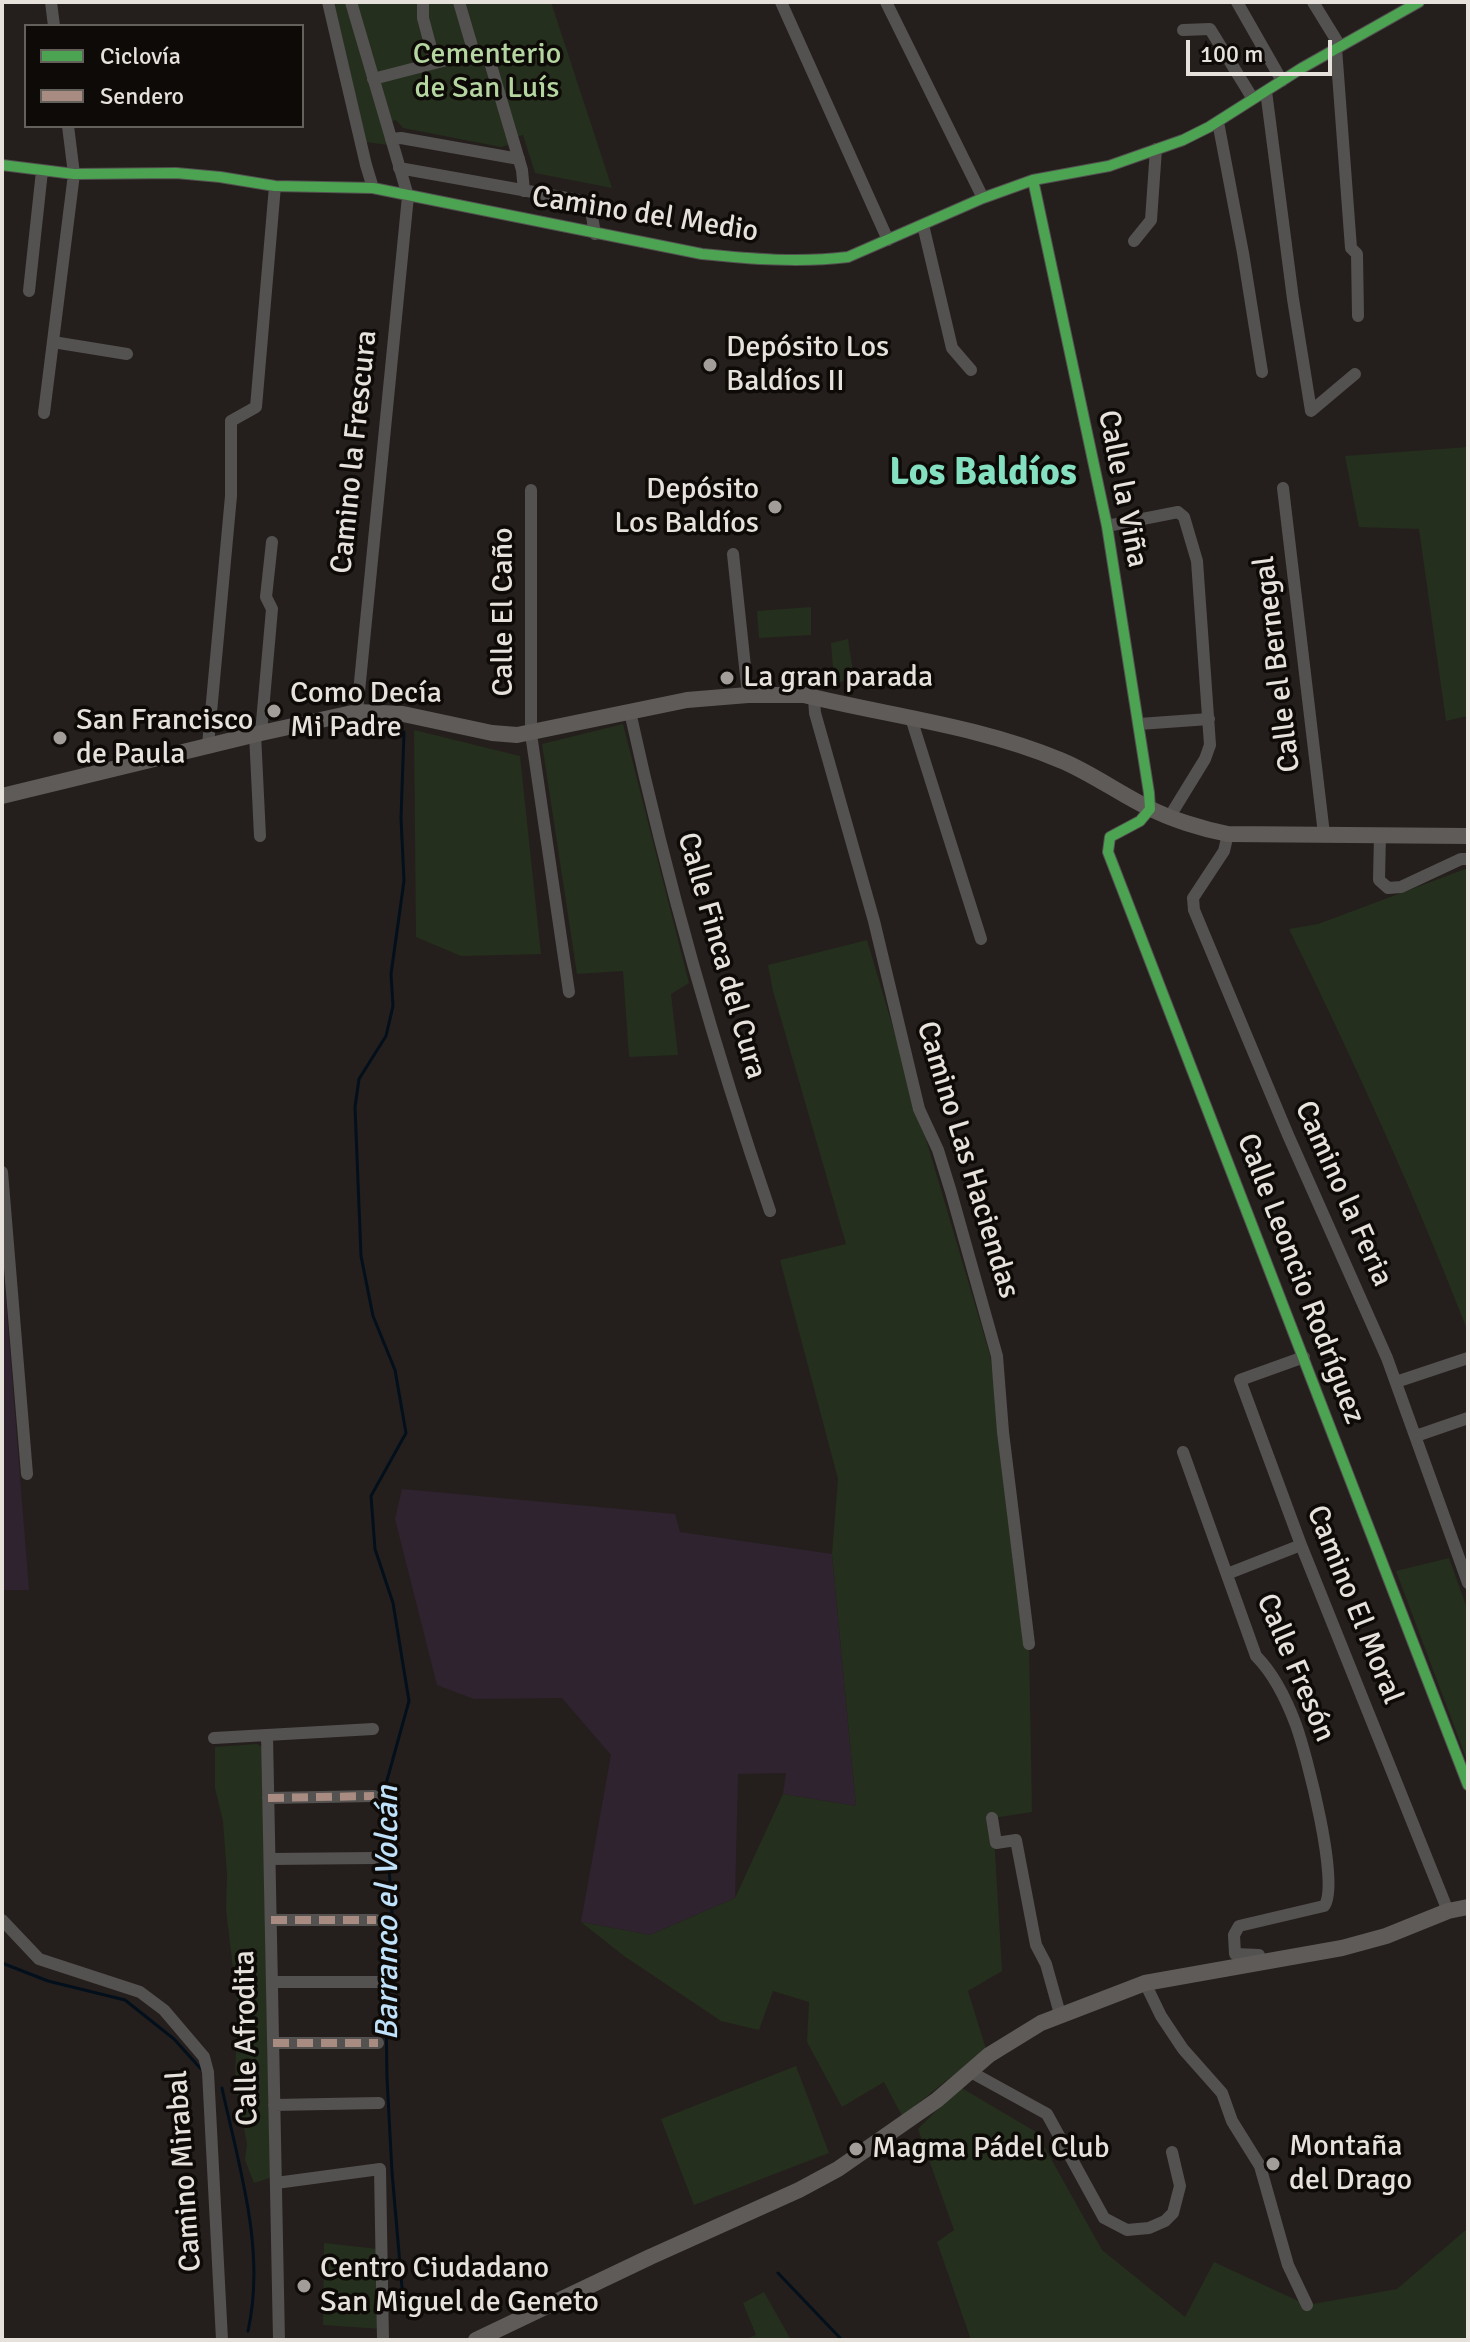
<!DOCTYPE html>
<meta charset="utf-8">
<style>
body{margin:0}
#map{position:relative;width:1470px;height:2342px;overflow:hidden;background:#241f1c;font-family:Signika,sans-serif}
canvas{display:block}
.frame{position:absolute;inset:0;border:4px solid #e7e1dc;pointer-events:none}
.legend{position:absolute;left:24px;top:24px;width:280px;height:104px;box-sizing:border-box;background:#0d0a07;border:2px solid #64605c;margin:0;padding:10px 14px;list-style:none;font-size:24px;color:#e7e1dc}
.legend li{display:flex;align-items:center;gap:16px;height:40px}
.legend b{width:40px;border:2px solid #64605c}
.scale{position:absolute;left:1186px;top:40px;width:146px;height:36px;box-sizing:border-box;border:4px solid #e7e1dc;border-top:0;padding-left:10px;font-size:24px;line-height:28px;white-space:nowrap;color:#e7e1dc;-webkit-text-stroke:6px #0d0a07;paint-order:stroke}
</style>
<div id="map">
<canvas width="1470" height="2342"></canvas>
<div class="frame"></div>
<ul class="legend">
<li><b style="height:10px;background:#4ca352"></b>Ciclovía</li>
<li><b style="height:10px;background:#a88b81"></b>Sendero</li>
</ul>
<div class="scale">100 m</div>
</div>
<script>
const ctx = document.querySelector('canvas').getContext('2d');
ctx.lineJoin = 'round';
function fill(path, color) { ctx.fillStyle = color; ctx.fill(path, 'evenodd'); }
function stroke(path, color, width, dash) { ctx.strokeStyle = color; ctx.lineWidth = width; ctx.lineCap = dash ? 'butt' : 'round'; ctx.setLineDash(dash || []); ctx.stroke(path); }
function drawText(font, color, halo, rows, align = 'center') {
  ctx.font = font + ' Signika,sans-serif'; ctx.lineWidth = 7; ctx.setLineDash([]); ctx.textBaseline = 'middle'; ctx.strokeStyle = halo; ctx.fillStyle = color; for (const [text, x, y, turn = 0] of rows) {
    ctx.save(); ctx.translate(x, y); ctx.rotate((+turn || 0) * Math.PI / 180); ctx.textAlign = isNaN(turn) ? turn : align; if (halo) ctx.strokeText(text, 0, 0); ctx.fillText(text, 0, 0); ctx.restore();
  }
}
fill(new Path2D(`
 M2 1251 29 1590H2Z
 M402 1489 675 1514 680 1532 832 1554 856 1806 783 1794 786 1773 738 1774 735 1898 650 1935 581 1922 611 1755 562 1698 474 1699 437 1685 395 1519Z`), '#2e232f');
fill(new Path2D(`
 M334 2H551L612 188 535 173 523 135 509 139 508 145 501 147 403 128 396 120 381 124 388 145 366 142Z
 M1468 447V716L1446 721 1419 529 1359 527 1345 456Z
 M811 607V635L759 638 757 611Z
 M848 639 854 678 837 683 834 681 831 643Z
 M623 724 689 983 671 994 678 1055 629 1057 623 971 577 974 542 744Z
 M414 730 520 756 541 954 461 956 416 937Z
 M1468 868V1332C1415 1195 1354 1061 1289 929L1318 924Z
 M867 940 990 1355 1029 1644 1032 1812 993 1818 1002 1971 968 1991 986 2049 902 2116 884 2082 842 2107 807 2042 809 2002 773 1991 759 2030 721 2021 624 1956 581 1922 650 1935 735 1898 783 1794 856 1806 832 1554 838 1479 780 1260 846 1244 773 991 768 965Z
 M1449 1558 1468 1611V1763L1396 1571Z
 M257 1744 262 1747 270 2178 254 2183 245 2160 247 2144 235 2082 236 2049 241 2035 226 1910 227 1875 223 1821 215 1788V1747Z
 M796 2066 829 2153 694 2205 661 2119Z
 M960 2087 1036 2132 1102 2250 1185 2317 1214 2262 1307 2305 1397 2289 1468 2228V2340H971L937 2242 954 2230 918 2129Z
 M324 2243 378 2249 383 2329 323 2325Z
 M764 2292 791 2340H744L756 2335 743 2303Z`), '#252f1d');
stroke(new Path2D(`
 M2 1963 48 1981 125 2000 174 2039 201 2069
 M222 2088C239 2167 266 2250 248 2331
 M778 2273 842 2340
 M404 2311 392 2172 387 2078 386 2014 391 1971 392 1912 384 1791 409 1701 393 1603 375 1549 371 1496 406 1433 395 1370 373 1316 361 1256 355 1107 359 1079 386 1036 393 1006 391 974 404 881 401 818 404 732`), '#03101c', 3);
stroke(new Path2D(`
 M51 2 54 26
 M328 2 366 165 373 188
 M351 2 408 196 357 712
 M423 2V18L435 63
 M459 2 474 53 485 54 490 62 522 170 524 191
 M781 2 888 240
 M886 2 983 198
 M1237 2 1282 81
 M1313 2 1340 46
 M1183 30 1210 29 1253 99
 M1336 48 1351 248 1357 254 1358 316
 M373 79 474 53
 M1266 91 1293 299 1311 411 1355 374
 M1218 122 1243 253 1262 372
 M391 139 401 138 519 159
 M2 165 74 174 176 173 220 177 275 186 373 188 702 254C751 259 800 263 848 257L983 198 1033 180 1109 166 1183 140 1209 127 1302 68 1419 2
 M399 168 578 200 591 210 595 234
 M1033 180 1107 526 1149 793 1150 809 1140 821 1110 837 1108 852 1468 1785
 M923 225 952 348 971 370
 M1134 241 1151 220 1156 149
 M29 291 42 171
 M53 342 127 354
 M44 413 74 174 68 126
 M1283 488 1324 834
 M531 490V734L569 992
 M1107 526 1178 512 1184 517 1197 561 1210 745 1205 759 1170 816
 M733 554 748 695
 M814 698 815 713 874 921 919 1109 938 1150 951 1192 997 1356 1003 1432 1029 1644
 M630 712C667 880 714 1048 770 1211
 M911 718 981 939
 M1139 724 1209 719
 M261 733 272 609 266 597 272 542
 M255 734 260 836
 M208 745 231 496V421L256 407 275 186
 M1228 834 1224 851 1193 898 1194 910 1288 1135 1387 1358 1468 1583
 M1380 835 1379 880 1388 888 1401 887 1461 859H1468
 M2 1172 27 1474
 M1304 1357 1240 1380 1301 1545 1448 1911
 M1396 1382 1468 1358
 M1416 1436 1468 1418
 M1183 1452 1256 1656C1274 1674 1287 1701 1296 1725 1306 1753 1341 1886 1324 1906L1239 1926 1234 1935 1235 1954 1259 1955V1962
 M1227 1574 1301 1545
 M267 1735 279 2340
 M214 1738 373 1729
 M268 1798 374 1796
 M992 1818 996 1843 1016 1840 1036 1945 1046 1964 1060 2014
 M270 1859 375 1858
 M2 1920 39 1959 140 1992 164 2010 204 2057 208 2072 222 2340
 M271 1920H376
 M272 1982H377
 M1145 1983 1161 2016 1183 2049 1222 2093 1232 2121 1260 2166 1288 2265 1307 2305
 M273 2043H378
 M969 2071 1047 2114 1104 2218 1127 2230 1149 2228 1165 2221 1173 2213 1180 2186 1172 2152
 M274 2105 379 2103
 M276 2183 380 2169 383 2340`), '#545151', 12);
stroke(new Path2D(`
 M2 796 261 733 357 712 403 714 492 733 517 735 687 700 748 695H804C890 716 979 726 1060 760 1090 772 1118 793 1147 807 1170 819 1202 829 1228 834L1468 836
 M476 2340 650 2257 799 2190 838 2169 937 2100 989 2055 1041 2023 1145 1983 1342 1948 1386 1936 1448 1911 1468 1907`), '#5e5b59', 16);
stroke(new Path2D(`
 M268 1798 374 1796
 M271 1920H376
 M273 2043H378`), '#a88b81', 8, [16, 8]);
stroke(new Path2D(`
 M2 165 74 174 176 173 220 177 275 186 373 188 702 254C751 259 800 263 848 257L983 198 1033 180 1109 166 1183 140 1209 127 1302 68 1419 2
 M1033 180 1107 526 1149 793 1150 809 1140 821 1110 837 1108 852 1468 1785`), '#4ca352', 10);
for (const [x, y, r, color] of [
 [710,365,8,"#a39d99"],
 [775,507,8,"#a39d99"],
 [727,678,8,"#a39d99"],
 [274,711,8,"#a39d99"],
 [60,738,8,"#a39d99"],
 [856,2149,8,"#a39d99"],
 [1273,2164,8,"#a39d99"],
 [304,2286,8,"#a39d99"]
]) { const dot = new Path2D(); dot.arc(x, y, r, 0, 2 * Math.PI); ctx.fillStyle = color; ctx.fill(dot); stroke(dot, '#0d0a07', 3); }
drawText('30px', '#b4d5a0', '#0d0a07', [
 ["Cementerio",487,55],
 ["de San Luís",487,89]
]);
drawText('30px', '#e7e1dc', '#0d0a07', [
 ["Camino del Medio",645,215,9],
 ["Camino la Frescura",355,452,-84],
 ["Calle la Viña",1122,489,79],
 ["Calle El Caño",504,612,-90],
 ["Calle el Bernegal",1278,664,-97],
 ["Calle Finca del Cura",721,956,74],
 ["Camino Las Haciendas",967,1160,73],
 ["Camino la Feria",1343,1194,66],
 ["Calle Leoncio Rodríguez",1300,1279,69],
 ["Camino El Moral",1354,1605,68],
 ["Calle Fresón",1295,1668,67],
 ["Calle Afrodita",247,2038,-91],
 ["Camino Mirabal",185,2171,-94]
]);
drawText('30px', '#e7e1dc', '#0d0a07', [
 ["Depósito Los",726,348],
 ["Baldíos II",726,382],
 ["Depósito",759,490,"right"],
 ["Los Baldíos",759,524,"right"],
 ["La gran parada",743,678],
 ["Como Decía",290,694],
 ["Mi Padre",290,728],
 ["San Francisco",76,721],
 ["de Paula",76,755],
 ["Montaña",1289,2147],
 ["del Drago",1289,2181],
 ["Magma Pádel Club",872,2149],
 ["Centro Ciudadano",320,2269],
 ["San Miguel de Geneto",320,2303]
], 'left');
drawText('italic 32px', '#bfe1f9', '#0d0a07', [
 ["Barranco el Volcán",389,1913,-90]
]);
drawText('bold 38px', '#84e0c0', '#0d0a07', [
 ["Los Baldíos",983,474]
]);
</script>
